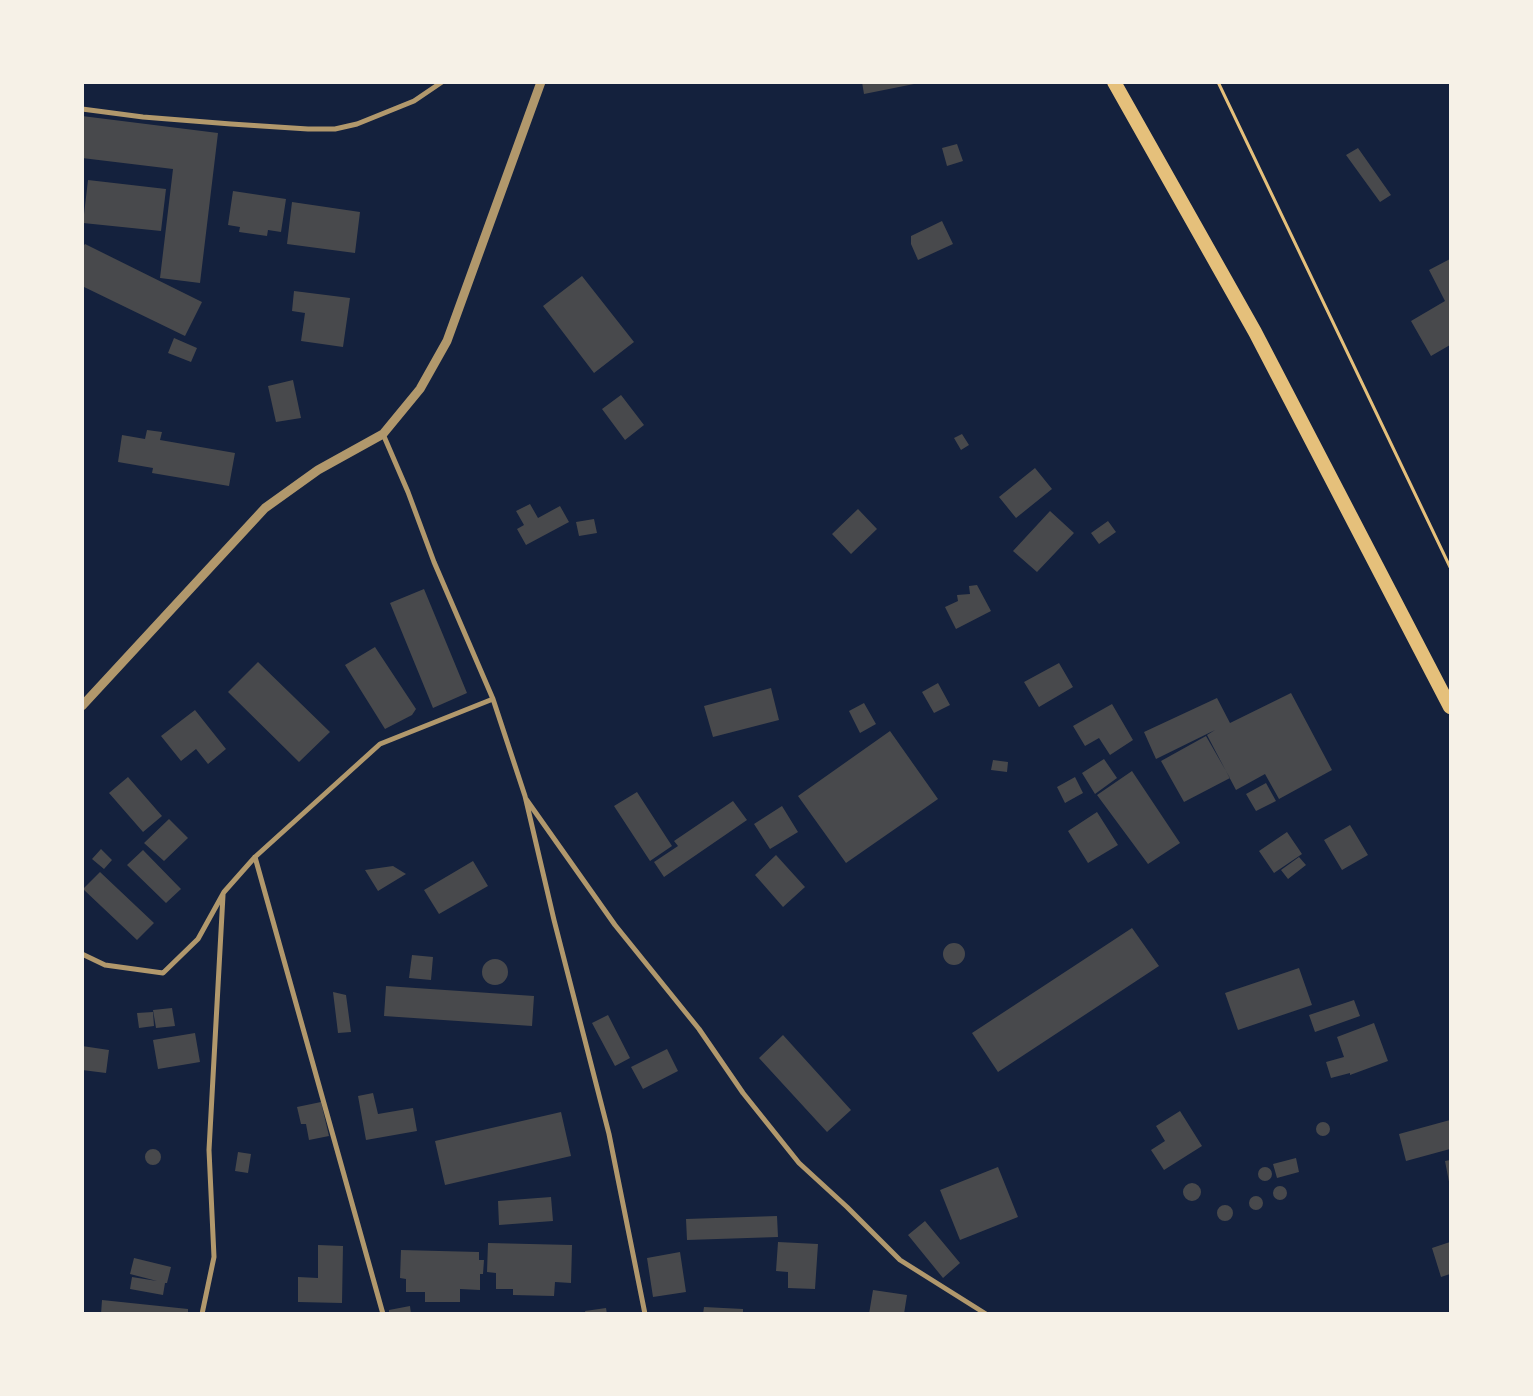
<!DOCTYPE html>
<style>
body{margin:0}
#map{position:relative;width:1533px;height:1396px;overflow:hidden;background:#14213d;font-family:"PT Sans",sans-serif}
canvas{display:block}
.frame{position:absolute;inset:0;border:84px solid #f6f1e7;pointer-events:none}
</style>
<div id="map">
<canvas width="1533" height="1396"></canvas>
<div class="frame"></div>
</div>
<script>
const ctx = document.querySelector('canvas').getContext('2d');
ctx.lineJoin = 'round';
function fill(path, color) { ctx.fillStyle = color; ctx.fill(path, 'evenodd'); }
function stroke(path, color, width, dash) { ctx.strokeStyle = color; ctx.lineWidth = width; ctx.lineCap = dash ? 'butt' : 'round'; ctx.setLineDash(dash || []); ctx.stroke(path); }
fill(new Path2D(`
 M862 82H919V83L864 94Z
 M82 116 218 133 200 283 160 278 173 169 82 158Z
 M957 144 963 161 947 166 942 148Z
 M1358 148 1391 195 1380 202 1346 155Z
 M88 180 166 189 161 231 83 223Z
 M233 191 286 199 281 232 268 230 267 236 239 232 240 227 228 225Z
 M292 202 360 212 355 253 287 244Z
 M942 221 953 244 918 260 911 244V236Z
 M85 244 202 302 185 336 82 286V248Z
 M1450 259V345L1431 356 1411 321 1445 301 1429 270Z
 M582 276 634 342 594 373 543 306Z
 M294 291 350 298 343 347 301 341 305 313 292 311Z
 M174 338 197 348 191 362 168 353Z
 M293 380 301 418 276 422 268 386Z
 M621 395 644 425 625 440 602 409Z
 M147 430 162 432 160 440 235 453 229 486 152 473 153 468 118 462 122 435 145 439Z
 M962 434 969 445 961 450 954 438Z
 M1035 468 1052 489 1016 518 999 497Z
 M530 504 538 518 560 506 569 522 526 545 517 529 524 525 516 511Z
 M858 509 877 529 851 554 832 534Z
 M1050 511 1074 533 1037 572 1013 551Z
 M594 519 597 533 579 536 576 522Z
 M1108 521 1116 532 1099 544 1091 533Z
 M977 585 991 611 956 629 945 607 958 601 957 595 970 594 969 586Z
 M424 589 467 693 433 708 390 603Z
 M375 647 416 709 412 715 385 729 345 665Z
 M258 662 330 732 299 762 228 692Z
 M1059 663 1073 687 1039 707 1024 682Z
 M938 683 950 705 934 713 922 692Z
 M771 688 779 720 713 737 704 706Z
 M1291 693 1332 770 1279 799 1265 774 1236 790 1207 735 1215 730 1156 759 1144 732 1217 698 1230 723Z
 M864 703 876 724 860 733 849 711Z
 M1112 704 1133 740 1110 755 1099 738 1085 746 1073 726Z
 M195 710 226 749 208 764 196 749 181 761 161 736Z
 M890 731 938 799 846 863 798 796Z
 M1206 736 1230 778 1184 802 1161 761Z
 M1104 759 1117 778 1095 794 1082 773Z
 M993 760 1008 762 1007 772 991 770Z
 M1132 771 1180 843 1148 864 1097 795Z
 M128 777 162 816 143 832 109 793Z
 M1075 777 1083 793 1065 803 1057 787Z
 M1266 783 1276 801 1256 811 1246 794Z
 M637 792 672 846 650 861 614 806Z
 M733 801 747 820 664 877 654 862 678 846 674 841Z
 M782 806 798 832 770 849 754 824Z
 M1097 812 1118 845 1088 863 1068 831Z
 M169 819 188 838 164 861 144 843Z
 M1350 825 1368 855 1342 870 1324 840Z
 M1287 832 1302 854 1274 873 1259 851Z
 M101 849 112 860 104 869 92 859Z
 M143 850 181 889 166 903 127 865Z
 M776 855 805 887 783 907 755 875Z
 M1299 857 1306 865 1288 879 1281 870Z
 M473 861 488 886 439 914 424 890Z
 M393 866 406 874 378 891 365 870Z
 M100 872 154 923 137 940 83 889Z
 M1132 928 1159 966 998 1072 972 1033Z
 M943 954a11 11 0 1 1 22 0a11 11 0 1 1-22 0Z
 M412 955 433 957 431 980 409 978Z
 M482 972a13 13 0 1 1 26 0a13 13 0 1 1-26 0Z
 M1299 968 1312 1005 1238 1030 1225 993Z
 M386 986 534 996 532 1026 384 1016Z
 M333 992 346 995 351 1032 338 1033Z
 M1354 1000 1360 1016 1315 1032 1309 1015Z
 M172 1008 175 1026 156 1028 153 1010Z
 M153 1012 154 1026 139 1028 137 1013Z
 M608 1015 630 1058 615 1066 592 1023Z
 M1374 1023 1388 1061 1350 1075V1073L1331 1078 1326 1062 1344 1057 1337 1037Z
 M195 1033 200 1062 158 1069 153 1040Z
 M783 1035 851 1110 827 1132 759 1058Z
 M82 1046 109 1050 106 1073 82 1070Z
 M667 1049 678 1071 643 1089 631 1067Z
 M373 1093 378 1114 413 1108 417 1131 366 1140 358 1096Z
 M321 1102 329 1136 309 1140 306 1124H301L297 1107Z
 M1180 1111 1202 1146 1164 1170 1151 1150 1165 1141 1156 1126Z
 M561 1112 571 1156 445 1185 435 1141Z
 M1450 1120V1149L1406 1161 1399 1134Z
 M1316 1129a7 7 0 1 1 14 0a7 7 0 1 1-14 0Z
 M145 1157a8 8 0 1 1 16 0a8 8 0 1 1-16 0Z
 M238 1152 251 1154 248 1173 235 1171Z
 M1296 1158 1299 1172 1277 1178 1273 1164Z
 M1450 1160V1187L1445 1161Z
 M998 1167 1018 1217 960 1240 940 1190Z
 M1258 1174a7 7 0 1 1 14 0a7 7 0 1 1-14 0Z
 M1183 1192a9 9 0 1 1 18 0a9 9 0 1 1-18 0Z
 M1273 1193a7 7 0 1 1 14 0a7 7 0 1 1-14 0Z
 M1249 1203a7 7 0 1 1 14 0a7 7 0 1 1-14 0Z
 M551 1197 553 1221 499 1225 498 1201Z
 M1217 1213a8 8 0 1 1 16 0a8 8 0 1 1-16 0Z
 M777 1216 778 1237 687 1240 686 1219Z
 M925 1221 960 1263 943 1278 908 1235Z
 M778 1242 818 1244 815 1289 788 1288V1272L776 1271Z
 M1450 1242V1274L1441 1277 1432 1248Z
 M488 1243 572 1245 571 1283 555 1282 554 1296 513 1295V1289H496V1273L487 1272Z
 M318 1245 343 1246 342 1303 298 1302V1277L318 1278Z
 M401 1250 479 1252V1260H484L483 1274H480V1290L460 1289V1302H425V1292H406V1279L400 1278Z
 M680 1252 686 1292 653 1297 647 1258Z
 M134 1258 171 1267 167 1283H165L163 1295 130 1289 132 1277 157 1281 130 1274Z
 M873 1290 907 1295 904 1314H869Z
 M102 1300 188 1309V1314H101Z
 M410 1306 411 1314H389V1310Z
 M704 1307 743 1309V1314H703Z
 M606 1308 607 1314H586L585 1311Z`), '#48494c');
stroke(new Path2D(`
 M1218 82 1450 567`), '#e5c07b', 3);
stroke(new Path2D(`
 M82 109 143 117 231 124 308 129H335L357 124 414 101 442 82
 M383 434 408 492 434 562 493 699 525 796 554 920 609 1134 645 1314
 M526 799 615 925 699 1029 743 1093 799 1163 847 1207 900 1260 986 1314
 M255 857 383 1314
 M82 954 105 965 163 973 198 939 224 892 255 857 380 744 493 699
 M202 1314 214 1257 209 1150 223 895`), '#b1986c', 5);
stroke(new Path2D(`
 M82 706 265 508 318 470 383 434 420 389 447 341 541 82`), '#b1986c', 9);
stroke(new Path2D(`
 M1114 82 1255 332 1450 707`), '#e5c07b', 14);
</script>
